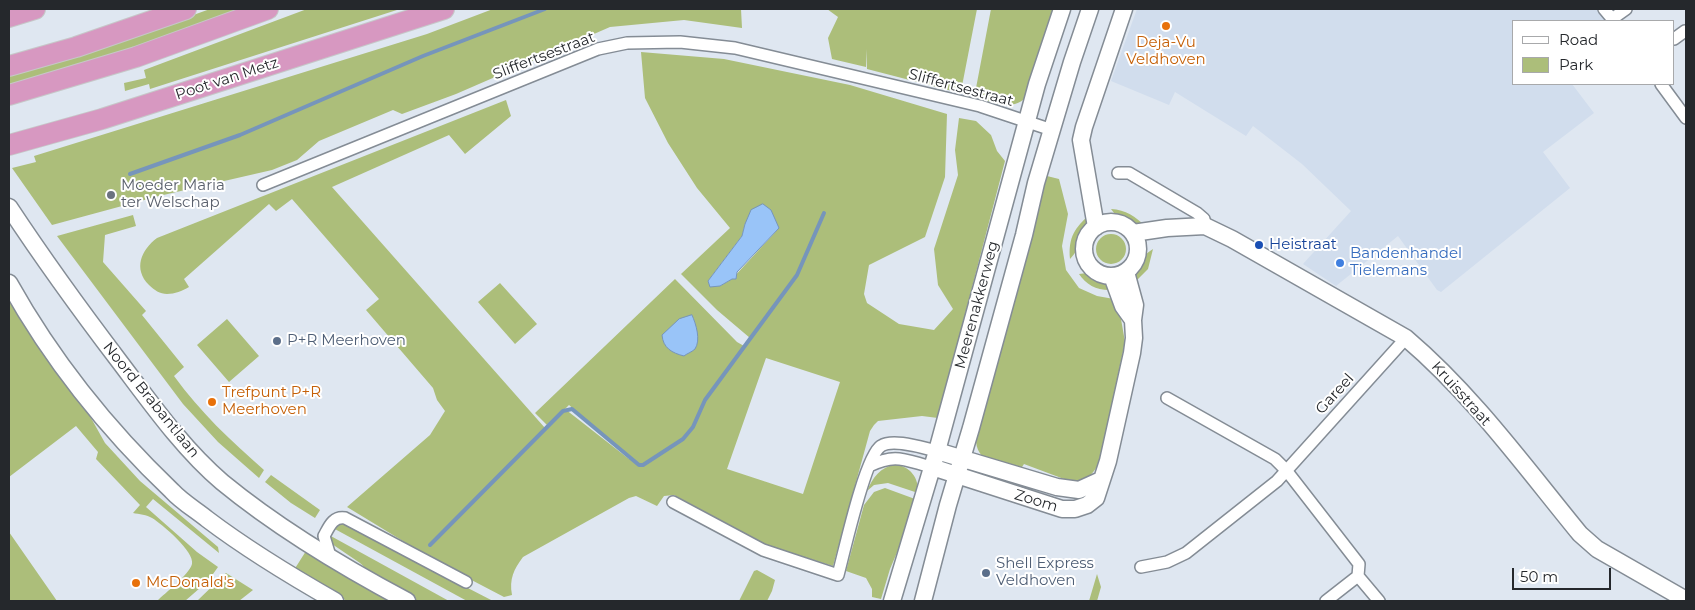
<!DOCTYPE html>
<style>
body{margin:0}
#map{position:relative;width:1695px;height:610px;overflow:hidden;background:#dfe7f1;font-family:Montserrat,sans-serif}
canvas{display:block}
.frame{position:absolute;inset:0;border:10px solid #25282c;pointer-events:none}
.legend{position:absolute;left:1512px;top:20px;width:162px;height:65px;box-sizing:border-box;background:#fff;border:1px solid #a8a9ab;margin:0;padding:6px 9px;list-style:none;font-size:15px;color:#25282c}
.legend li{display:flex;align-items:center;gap:10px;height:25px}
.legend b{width:25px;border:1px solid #a8a9ab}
.scale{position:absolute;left:1512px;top:568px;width:99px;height:22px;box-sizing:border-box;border:2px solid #25282c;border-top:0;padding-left:6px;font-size:15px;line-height:18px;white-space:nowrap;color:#25282c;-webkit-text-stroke:4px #fff;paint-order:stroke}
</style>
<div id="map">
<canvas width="1695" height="610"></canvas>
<div class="frame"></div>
<ul class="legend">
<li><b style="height:6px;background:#fff"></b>Road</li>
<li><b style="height:14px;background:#acbe7a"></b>Park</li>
</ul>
<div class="scale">50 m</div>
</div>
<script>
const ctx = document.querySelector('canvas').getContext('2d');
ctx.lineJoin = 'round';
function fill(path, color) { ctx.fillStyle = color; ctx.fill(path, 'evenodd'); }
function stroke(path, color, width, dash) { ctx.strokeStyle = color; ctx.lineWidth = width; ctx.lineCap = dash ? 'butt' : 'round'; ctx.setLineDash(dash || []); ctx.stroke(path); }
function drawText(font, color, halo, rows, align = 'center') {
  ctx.font = font + ' Montserrat,sans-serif'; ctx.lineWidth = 4; ctx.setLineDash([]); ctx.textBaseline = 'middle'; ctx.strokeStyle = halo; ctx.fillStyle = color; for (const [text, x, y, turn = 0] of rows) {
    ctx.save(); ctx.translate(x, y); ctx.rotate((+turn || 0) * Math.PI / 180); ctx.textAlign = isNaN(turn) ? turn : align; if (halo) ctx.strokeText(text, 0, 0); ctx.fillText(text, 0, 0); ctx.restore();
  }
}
fill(new Path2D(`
 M1137 9H1596L1606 21H1514V84H1572L1594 113 1543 152 1570 188 1441 292 1437 290 1398 236 1336 286 1303 264 1351 211 1302 164 1253 126 1246 136 1175 92 1169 105 1111 81Z`), '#d1dded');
fill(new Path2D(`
 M210 9H241L140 46 9 86V75L135 36Z
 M307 9H400L150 89 149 84 125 91 124 83 146 78 144 70Z
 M493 9H741L742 28 684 20 610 27 456 94 402 114 393 110 319 141 297 160 272 170 159 196 52 225 12 168 36 162 34 156 427 34Z
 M827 9H977L962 86 956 92 867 69 866 49V67L832 59 828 38 838 17Z
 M991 9H1053L1028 95C1014 112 996 103 978 98L976 88Z
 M641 52 724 59 850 85 947 114 945 177 925 237 869 265 864 294 867 303 899 324 934 330 953 309 938 285 934 249 958 175 955 150 959 118 976 121 991 135 997 151 1005 161 938 418 922 416 878 421 874 425 870 431 833 566 766 545 674 495 664 496 657 506 636 496 629 498 523 557C514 569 509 579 512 595L504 597 439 563 347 507 430 435 445 411 437 400 433 388 366 310 379 299 292 199 276 211 269 204 184 279 189 287C182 291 175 294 167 294 160 294 154 290 149 285 133 269 141 250 157 238L506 100 511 116 465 154 449 135 332 187 545 428 547 425 535 413 675 279 737 342 744 346 750 338 717 310 681 274 730 228 697 188 668 143 645 98ZM745 224 779 228 732 279 720 286 708 281 742 236ZM766 358 840 382 803 494 727 469ZM569 405 629 458V459L565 409Z
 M1047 176 1059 179 1068 214 1062 246 1066 270 1079 288 1097 296 1114 299 1121 319 1125 342 1099 464C1091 475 1087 483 1072 482L1024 464 1020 470C1000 465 975 463 976 438Z
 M1111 209C1126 210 1135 216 1146 227 1132 226 1119 221 1111 209Z
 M1090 214C1088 228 1080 249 1070 259 1068 237 1075 228 1090 214Z
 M133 215 136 226 105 235 103 262 146 311 142 315 184 367 174 376C201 413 230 440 264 470L259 478 218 442 183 404 57 236Z
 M1096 249a15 15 0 1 1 30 0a15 15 0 1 1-30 0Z
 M1153 249 1148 269 1133 284C1132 271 1141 256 1153 249Z
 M1087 273 1104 281 1112 290C1098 291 1086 285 1079 274Z
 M500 283 537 324 515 344 478 302Z
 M9 299 32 337 86 409 105 443 140 481 218 547 219 553 153 499 146 507 197 552 218 567 208 581 185 601H157C165 593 189 575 192 564 195 552 162 524 152 518 147 515 139 514 133 513L140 505 96 459 98 452 76 426 9 477Z
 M227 319 259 356 229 382 197 345Z
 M895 464C910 467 919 477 918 493L888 483 874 485 867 491C873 477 880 468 895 464Z
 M271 475 320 510 315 518 291 503 265 482Z
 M885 488 915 499 904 536 890 569 881 599 872 597V589L866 578 846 571 864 505 874 492Z
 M340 523 344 524 493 601H467L333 528Z
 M9 532 57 601H9Z
 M329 535 449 601H415L383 584 360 563 332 544Z
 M306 551 397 601H347L294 570Z
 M757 570 775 580 772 591 767 601H739L754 571Z
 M226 573 253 590 239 601H197Z
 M1097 574 1101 587 1097 601H1089Z`), '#acbe7a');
const water = new Path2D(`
 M763 204 771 210 779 228 737 272 736 279H732L720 286 710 287 708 281 742 236 745 224 751 210Z
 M692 315C696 324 701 340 695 349 692 352 686 354 684 356 672 353 663 348 662 335L679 319Z`);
fill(water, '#99c4f8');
stroke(water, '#7695bb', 1);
stroke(new Path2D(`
 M130 174 240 135 423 56 545 9
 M430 545 563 411 572 409 639 465H643L683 439 693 427 705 400 797 275 824 213`), '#7695bb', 4);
const street = new Path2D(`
 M1604 9 1614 21
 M1612 19 1626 9
 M1674 39 1685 31
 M1661 84 1686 118
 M1118 173H1129L1197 213 1204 219 1205 226
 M263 185 598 49 627 43 680 42 735 48 980 106 1052 130
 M1167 398 1275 459 1286 470 1359 564 1358 576 1379 601
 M869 466C896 453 904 460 932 467
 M673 502 763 550 838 575C844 553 865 456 881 446 893 438 923 448 937 451
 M330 556 324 536C329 527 333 516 345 518L466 582
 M1141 567 1167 562 1186 553 1277 481 1406 338
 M1326 601 1358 576`);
const secondary = new Path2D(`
 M9 207C44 260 81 311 119 361 150 402 183 449 222 482 278 528 343 567 407 601
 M1084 249a27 27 0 1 1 54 0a27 27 0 1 1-54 0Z
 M1096 227 1081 140 1084 127 1124 9
 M1133 233 1167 228 1205 226 1232 239 1406 338C1473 395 1525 467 1580 534L1597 549 1686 600
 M1112 276 1123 306 1133 320
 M9 283C52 360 108 430 172 491 182 502 196 510 207 519 248 550 291 576 335 601
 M937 451 1057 487 1079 490 1101 480
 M932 467 1062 509H1075L1087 505 1096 498 1108 461 1132 353 1134 338 1133 320 1135 305 1126 272
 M892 601 937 451 1037 84 1062 9
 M923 601 948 505 971 428 1024 235 1036 183 1072 62 1090 9`);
const highway = new Path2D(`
 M9 17 35 9
 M9 66 76 47 186 9
 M9 95 136 57 268 9
 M9 145 102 119 444 9`);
stroke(street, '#848c95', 14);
stroke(secondary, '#848c95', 19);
stroke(highway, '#c6c7c8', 22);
stroke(street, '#fff', 11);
stroke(secondary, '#fff', 16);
stroke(highway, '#d798c1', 20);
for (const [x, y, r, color] of [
 [1166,26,5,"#e8710a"],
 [111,195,5,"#6b7280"],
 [1259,245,5,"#1a4fb4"],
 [1340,263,5,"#3f7fe0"],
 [277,341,5,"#5c6f8a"],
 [212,402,5,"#e8710a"],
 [986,573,5,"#5c6f8a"],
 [136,583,5,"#e8710a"]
]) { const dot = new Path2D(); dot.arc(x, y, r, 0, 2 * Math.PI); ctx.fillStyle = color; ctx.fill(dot); stroke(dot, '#fff', 2); }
drawText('15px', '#c56008', '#fff', [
 ["Deja-Vu",1166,43,"center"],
 ["Veldhoven",1166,60,"center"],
 ["Trefpunt P+R",222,393],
 ["Meerhoven",222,410],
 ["McDonald's",146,583]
], 'left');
drawText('15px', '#25282c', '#fff', [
 ["Sliffertsestraat",544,56,-21],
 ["Poot van Metz",227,79,-18],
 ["Sliffertsestraat",961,88,15],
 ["Meerenakkerweg",977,305,-75],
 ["Gareel",1335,394,-48],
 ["Kruisstraat",1461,394,48],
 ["Noord Brabantlaan",151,400,51],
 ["Zoom",1036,501,17]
]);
drawText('15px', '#5b616d', '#fff', [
 ["Moeder Maria",121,186],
 ["ter Welschap",121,203]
], 'left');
drawText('15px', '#164399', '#fff', [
 ["Heistraat",1269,245]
], 'left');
drawText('15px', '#366cbe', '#fff', [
 ["Bandenhandel",1350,254],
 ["Tielemans",1350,271]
], 'left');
drawText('15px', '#4e5e75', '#fff', [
 ["P+R Meerhoven",287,341],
 ["Shell Express",996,564],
 ["Veldhoven",996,581]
], 'left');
</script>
